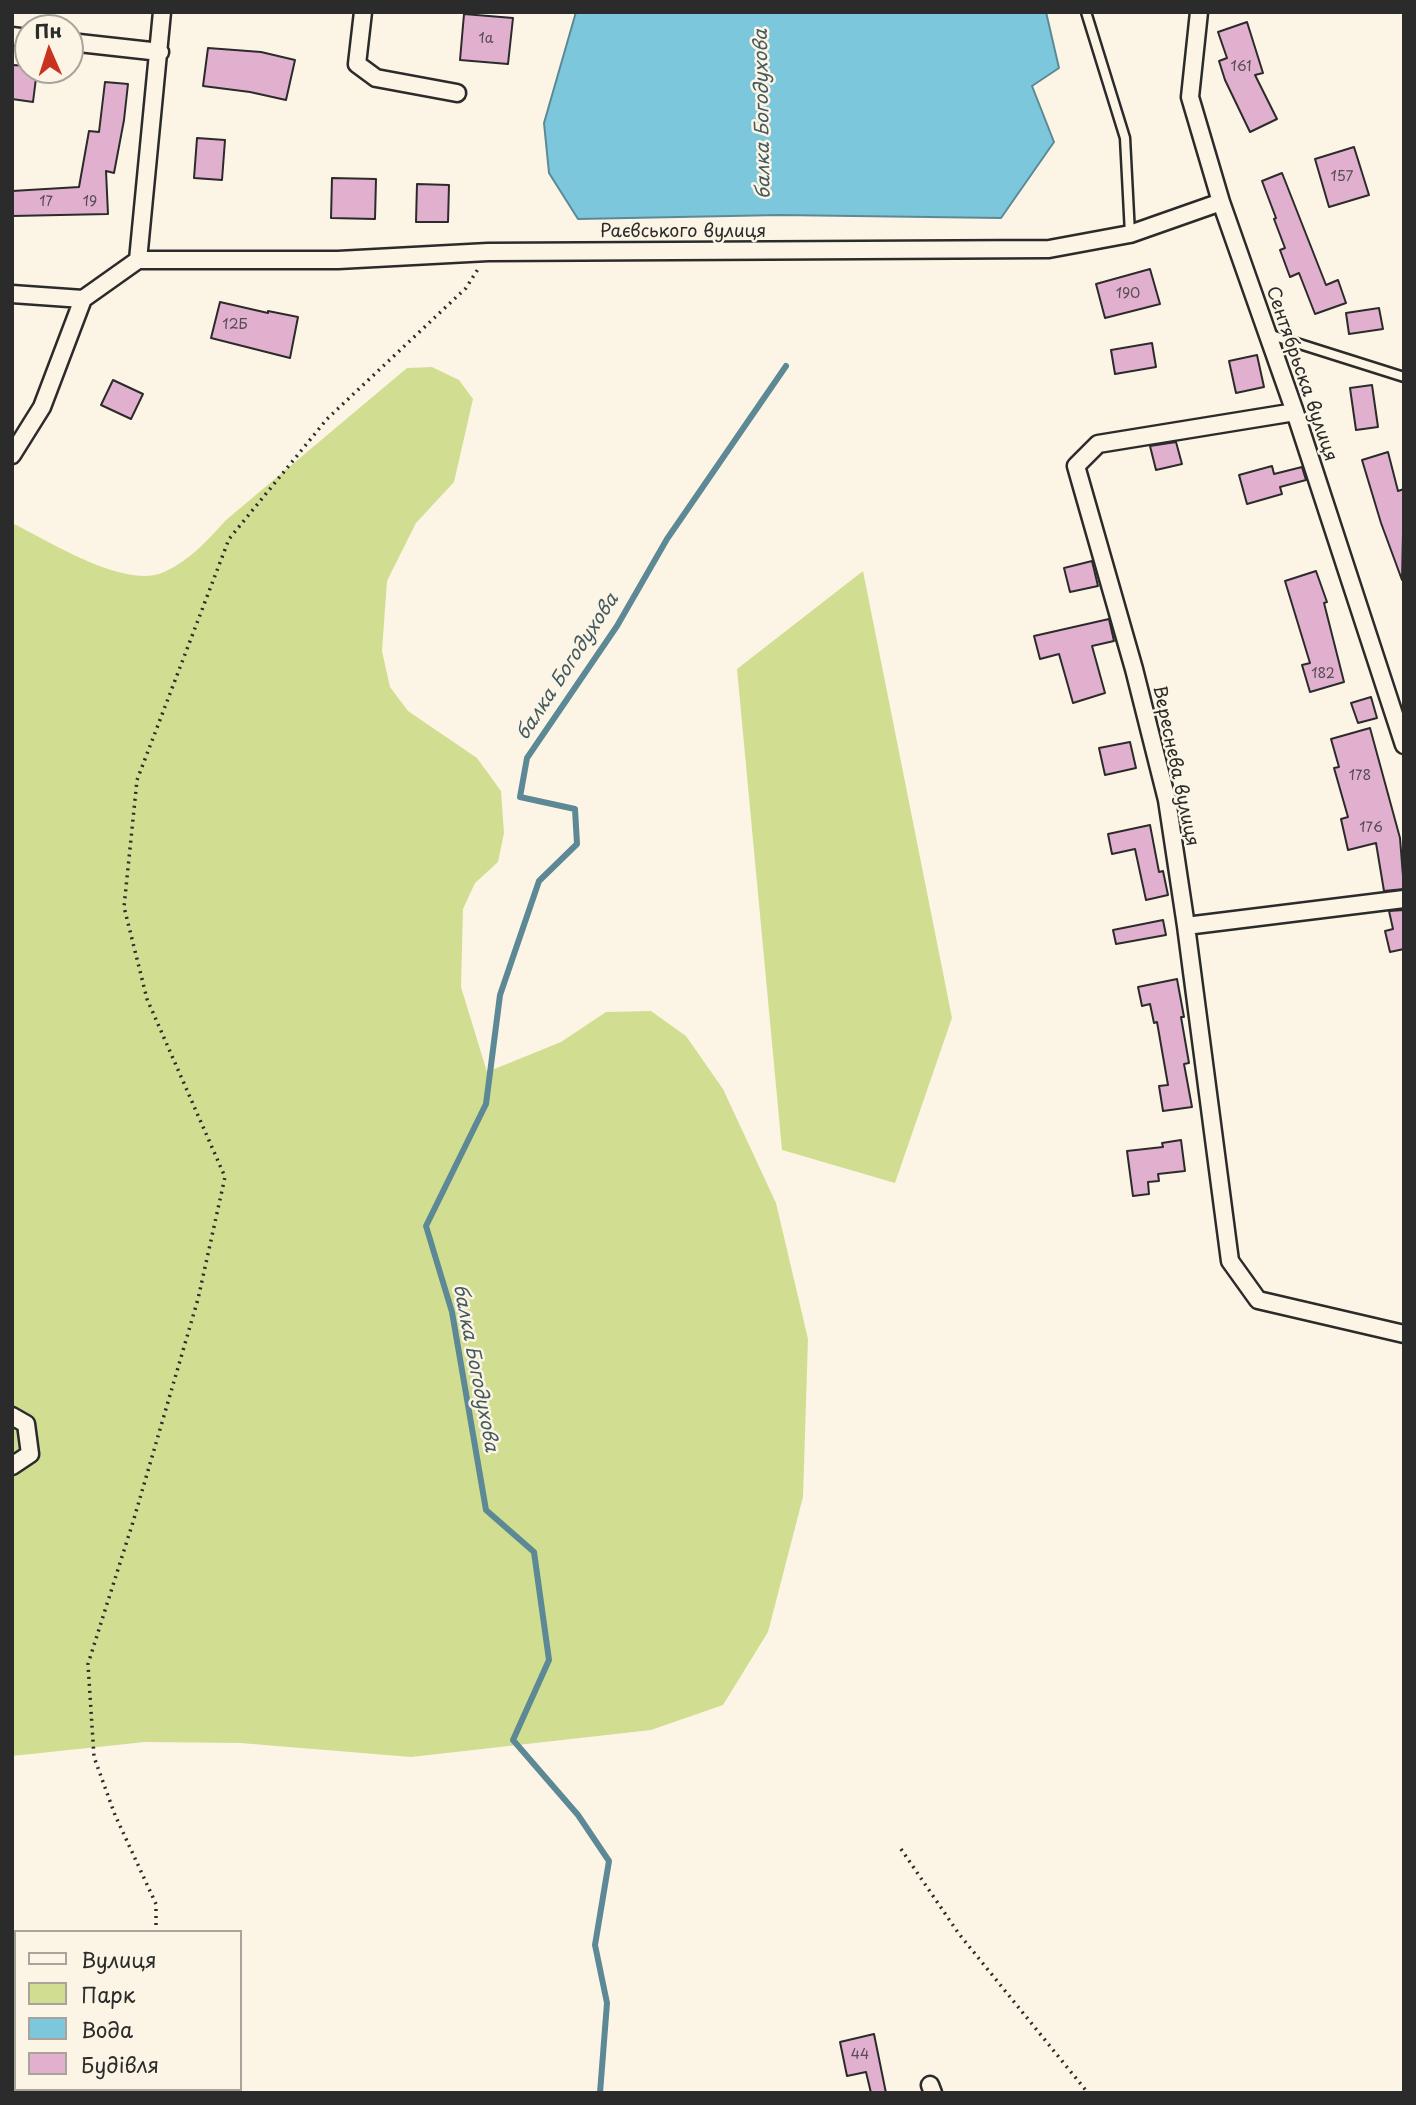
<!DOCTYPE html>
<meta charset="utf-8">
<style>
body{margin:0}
#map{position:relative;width:1416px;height:2105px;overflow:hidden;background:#fcf5e5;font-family:"Playpen Sans",sans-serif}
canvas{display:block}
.frame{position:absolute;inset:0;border:14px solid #2b2b2b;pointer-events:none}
.legend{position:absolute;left:14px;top:1930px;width:228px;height:161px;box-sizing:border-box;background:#fcf5e5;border:2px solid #a8a49b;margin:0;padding:9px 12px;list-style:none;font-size:21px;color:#2b2b2b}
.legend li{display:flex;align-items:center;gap:14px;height:35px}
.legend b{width:35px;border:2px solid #a8a49b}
.north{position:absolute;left:14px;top:14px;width:70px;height:70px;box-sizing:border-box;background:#fcf5e5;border:2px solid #a8a49b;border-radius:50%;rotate:357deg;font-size:19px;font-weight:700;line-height:28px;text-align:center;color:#2b2b2b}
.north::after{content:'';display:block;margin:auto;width:24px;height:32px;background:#c8321e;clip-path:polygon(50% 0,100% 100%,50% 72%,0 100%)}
</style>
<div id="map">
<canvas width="1416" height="2105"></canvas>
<div class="frame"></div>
<ul class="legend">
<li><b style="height:9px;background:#fcf5e5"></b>Вулиця</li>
<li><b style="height:19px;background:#d1de92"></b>Парк</li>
<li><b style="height:19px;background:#7cc7db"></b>Вода</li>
<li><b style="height:19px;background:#e1b0cf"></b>Будівля</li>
</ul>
<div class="north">Пн</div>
</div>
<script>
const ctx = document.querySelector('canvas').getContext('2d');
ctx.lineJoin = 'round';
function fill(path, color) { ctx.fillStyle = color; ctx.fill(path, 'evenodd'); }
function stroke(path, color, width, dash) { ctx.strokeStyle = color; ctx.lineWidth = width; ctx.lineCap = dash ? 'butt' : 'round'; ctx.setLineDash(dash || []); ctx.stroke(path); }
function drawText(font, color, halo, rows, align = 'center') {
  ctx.font = font + ' "Playpen Sans",sans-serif'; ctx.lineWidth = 5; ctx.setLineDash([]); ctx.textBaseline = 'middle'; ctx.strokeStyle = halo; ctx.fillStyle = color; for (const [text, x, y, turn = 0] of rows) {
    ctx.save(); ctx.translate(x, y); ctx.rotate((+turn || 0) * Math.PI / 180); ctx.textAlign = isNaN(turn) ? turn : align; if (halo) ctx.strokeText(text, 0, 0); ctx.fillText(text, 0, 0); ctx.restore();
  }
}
fill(new Path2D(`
 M432 367 459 380 473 399 454 482 416 523 387 581 382 651 390 687 408 711 477 758 501 791 504 833 498 862 475 883 463 909 461 987 487 1072 561 1042 606 1012 651 1011 686 1036 723 1089 776 1203 808 1339 803 1497 768 1632 723 1705 651 1730 411 1757 240 1743 145 1742 12 1756V523C49 541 125 590 164 572 189 561 208 540 226 520L407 368Z
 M863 571 952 1018 895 1183 782 1150 737 669Z`), '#d1de92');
const water = new Path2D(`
 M576 12H1046L1059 68 1032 86 1054 142 1001 218 780 215 578 219 549 173 544 123Z`);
fill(water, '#7cc7db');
stroke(water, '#5c8995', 2);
stroke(new Path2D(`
 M600 2093 607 2003 595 1945 609 1861 578 1815 513 1740 549 1660 534 1552 486 1510 452 1312 426 1226 486 1104 500 995 539 881 577 844 575 809 520 797 527 758 617 626 667 539 786 366`), '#5c8995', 6);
const building = new Path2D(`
 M464 14 513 18 508 64 460 60Z
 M1247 22 1263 73 1255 75 1277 119 1250 132 1225 80 1219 61 1227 58 1218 32Z
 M208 48 261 52 295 60 286 100 250 92 203 86Z
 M13 65 28 66V70H37L33 102 12 99Z
 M105 82 128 84 124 120 114 173 106 171 108 214 12 216V191L79 187 89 131 99 132Z
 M197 138 225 140 222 180 194 178Z
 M1354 147 1369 195 1329 207 1315 159Z
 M1282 173 1326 285 1338 280 1346 303 1315 314 1299 273 1290 277 1280 250 1285 248 1274 219 1276 218 1262 181Z
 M332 178 376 179 375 219 331 218Z
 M417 184 449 185 448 222H416Z
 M1150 269 1160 304 1105 318 1096 284Z
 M220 302 268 313V311L298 317 290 358 211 338Z
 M1379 308 1383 329 1349 334 1346 313Z
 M1152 343 1156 367 1115 374 1111 350Z
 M1257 355 1264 387 1236 393 1229 361Z
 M113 380 143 394 131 419 101 405Z
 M1372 385 1378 427 1356 430 1350 388Z
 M1176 442 1182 464 1156 470 1150 446Z
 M1388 452 1398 491 1404 489 1402 580 1381 523 1362 460Z
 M1272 466 1274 474 1302 467 1306 480 1280 487 1282 494 1247 504 1239 475Z
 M1092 561 1098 586 1070 592 1064 568Z
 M1316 571 1327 602 1324 603 1344 682 1310 692 1302 665 1310 663 1285 581Z
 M1109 619 1114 641 1092 646 1105 693 1073 703 1059 654 1040 659 1034 636Z
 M1371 697 1377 718 1358 723 1351 703Z
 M1370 728 1400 838 1404 889 1384 891 1376 843 1348 850 1341 819 1348 817 1334 768 1339 767 1331 739Z
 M1130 742 1136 768 1105 775 1099 748Z
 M1150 825 1159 872 1163 871 1168 895 1146 900 1135 849 1112 854 1108 834Z
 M1404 910V949L1390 952 1385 931 1393 929 1389 911Z
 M1163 920 1166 935 1116 944 1113 930Z
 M1177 979 1184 1017H1181L1189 1063 1184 1064 1192 1107 1163 1111 1159 1086 1168 1085 1157 1022 1154 1023 1150 1004 1142 1006 1138 987Z
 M1181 1140 1185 1171 1158 1174 1159 1181 1148 1182 1149 1194 1133 1196 1127 1151 1163 1147 1162 1143Z
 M874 2034 886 2093H871L866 2072 847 2076 840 2042Z`);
fill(building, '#e1b0cf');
stroke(building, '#2b2b2b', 2);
const service = new Path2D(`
 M1086 12 1125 138 1130 234
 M1268 334 1404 377`);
const minor = new Path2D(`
 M363 12 357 64 376 78 457 93
 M1199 12 1190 97 1221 202 1295 412 1404 745
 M12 36 28 38
 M70 42 160 52
 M138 260H338L488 252 1049 249 1130 234 1221 202
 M138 260 162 12
 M12 294 83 299
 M1295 412 1098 444 1076 466 1134 669 1167 800 1186 926 1230 1261 1258 1300 1404 1334
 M12 455 42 407 83 299 138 260
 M1186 926 1404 899
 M12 1416 26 1424 30 1454 12 1466
 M12 1989 16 1988
 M930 2085 933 2093`);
stroke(service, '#2b2b2b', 13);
stroke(minor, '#2b2b2b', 21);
stroke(new Path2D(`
 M901 1849 959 1934 1088 2093
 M156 1932V1904L115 1815 94 1757 88 1664 133 1522 198 1299 225 1177 147 999 124 907 137 780 229 539 327 419 466 288 478 269`), '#2b2b2b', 3.5, [2, 5]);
stroke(service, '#fcf5e5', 8);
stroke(minor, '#fcf5e5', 16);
drawText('14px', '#584c54', null, [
 ["1а",486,39],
 ["161",1241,67],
 ["157",1342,177],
 ["17",46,202],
 ["19",90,202],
 ["190",1128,294],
 ["12Б",235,325],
 ["182",1323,674],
 ["178",1360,776],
 ["176",1371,828],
 ["44",860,2055]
]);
drawText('18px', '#2b2b2b', '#fcf5e5', [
 ["Раєвського вулиця",683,232],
 ["Сентябрьска вулиця",1301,374,71],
 ["Вереснева вулиця",1175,766,78]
]);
drawText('italic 19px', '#435a60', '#fcf5e5', [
 ["балка Богодухова",763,114,-91],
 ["балка Богодухова",568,667,-57],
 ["балка Богодухова",475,1368,79]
]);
</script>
